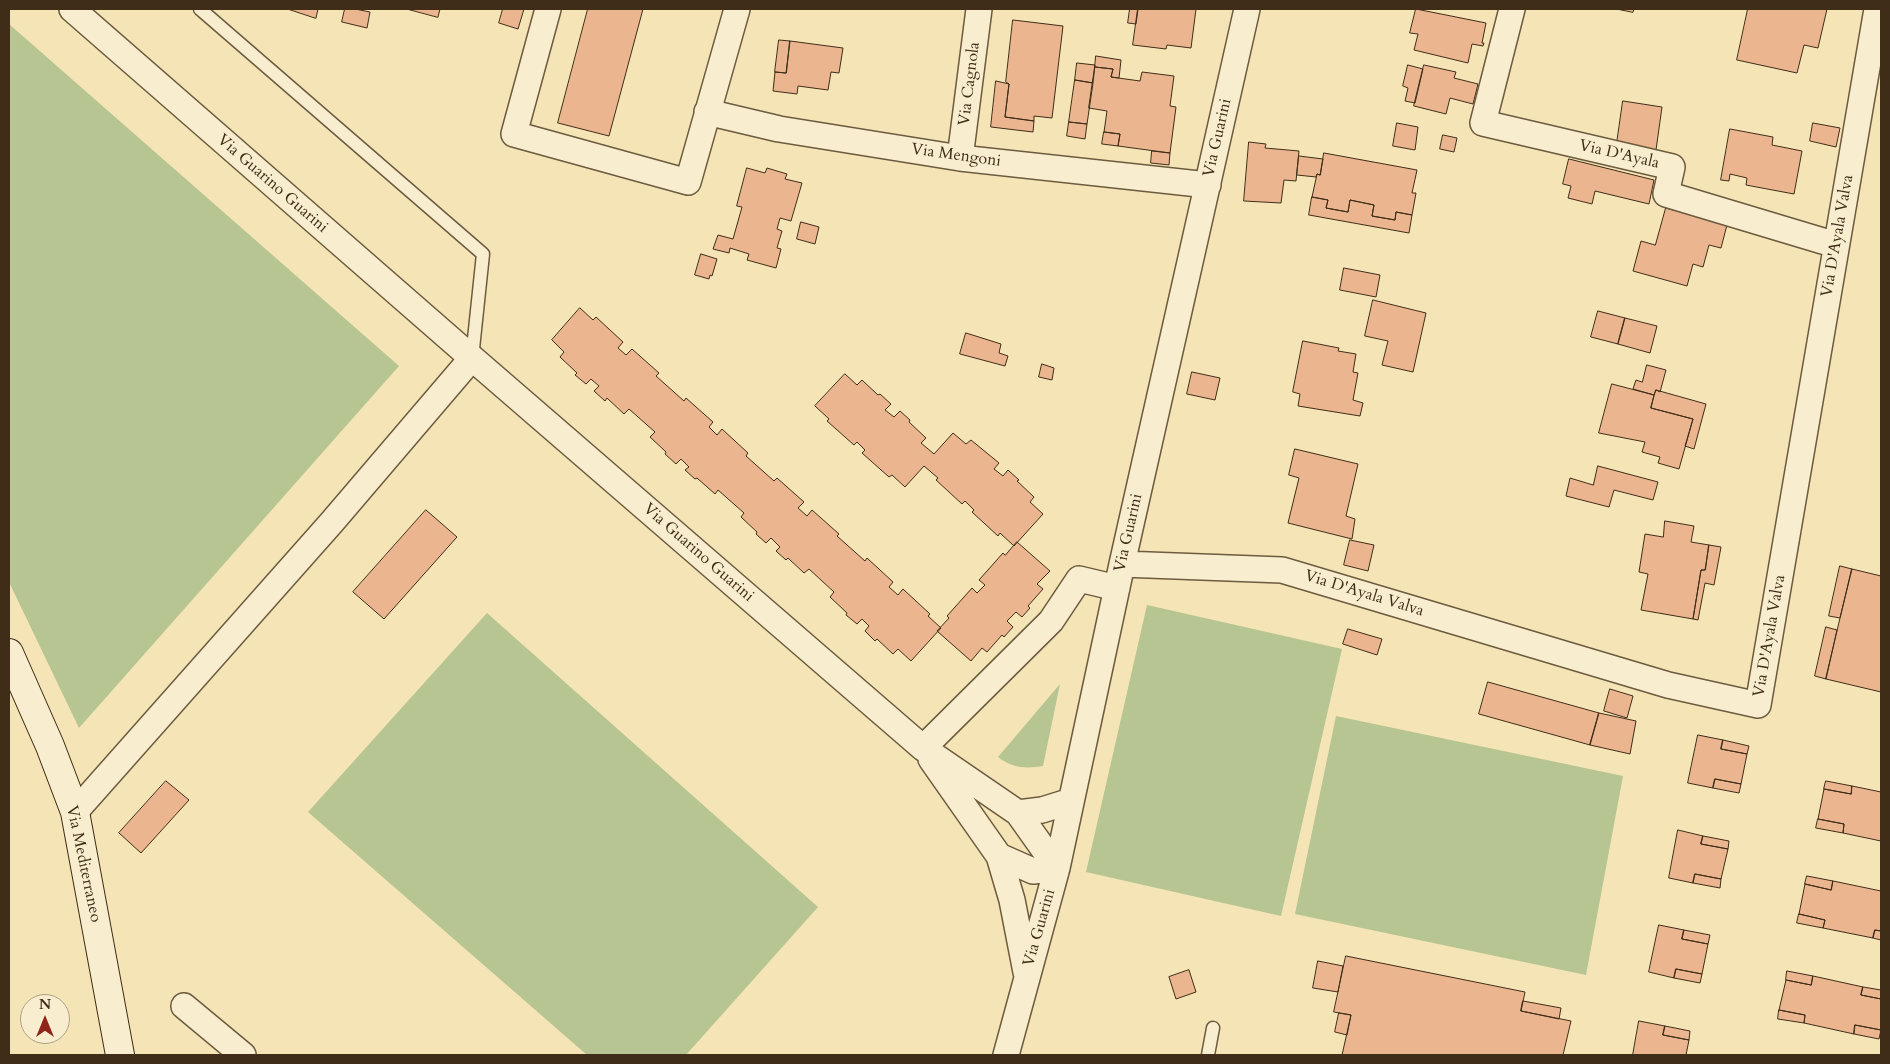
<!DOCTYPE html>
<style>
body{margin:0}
#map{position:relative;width:1890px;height:1064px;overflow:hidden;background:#f5e4b5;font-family:Cardo,serif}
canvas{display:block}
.frame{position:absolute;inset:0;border:10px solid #3f2d18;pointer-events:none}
.north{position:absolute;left:20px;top:994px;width:50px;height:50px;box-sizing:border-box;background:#f8edcf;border:1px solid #aea086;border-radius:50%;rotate:0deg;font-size:14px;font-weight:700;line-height:20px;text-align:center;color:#3f2d18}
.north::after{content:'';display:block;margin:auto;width:18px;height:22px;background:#8f2418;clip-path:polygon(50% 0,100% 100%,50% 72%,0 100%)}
</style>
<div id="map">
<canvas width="1890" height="1064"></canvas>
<div class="frame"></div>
<div class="north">N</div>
</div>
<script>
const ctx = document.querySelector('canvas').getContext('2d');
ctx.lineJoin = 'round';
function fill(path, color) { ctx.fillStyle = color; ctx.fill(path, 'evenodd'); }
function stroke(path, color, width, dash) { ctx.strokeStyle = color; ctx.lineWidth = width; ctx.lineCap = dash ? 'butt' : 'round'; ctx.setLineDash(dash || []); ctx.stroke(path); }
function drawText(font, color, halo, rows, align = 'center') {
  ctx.font = font + ' Cardo,serif'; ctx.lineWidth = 4; ctx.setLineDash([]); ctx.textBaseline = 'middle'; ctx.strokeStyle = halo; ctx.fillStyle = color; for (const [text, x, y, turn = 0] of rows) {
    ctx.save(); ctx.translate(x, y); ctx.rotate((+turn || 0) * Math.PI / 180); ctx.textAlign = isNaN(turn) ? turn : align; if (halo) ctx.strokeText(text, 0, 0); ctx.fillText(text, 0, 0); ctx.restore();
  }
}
fill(new Path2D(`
 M9 24 399 366 79 728 9 582Z
 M1147 605 1342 649 1281 916 1086 872Z
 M487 613 818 907 686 1055H587L308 812Z
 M1060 684 1043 766C1026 769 1012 768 998 757Z
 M1336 716 1623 776 1586 975 1295 914Z`), '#b6c592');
const building = new Path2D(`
 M288 9H318L316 18Z
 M345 9H355L370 12 367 28 342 22Z
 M407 9H440L438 17Z
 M503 9H524L518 29 499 23Z
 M588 9H643L609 136 558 123Z
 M1130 9H1138L1136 24 1128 23Z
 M1138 9H1196L1191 48 1167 45 1166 49 1133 45Z
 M1416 9 1486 23 1482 43H1484L1483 46 1472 44 1468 63 1414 50 1418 34 1410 33Z
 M1617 9H1634L1633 12Z
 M1748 9H1827L1818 48 1804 45 1797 73 1737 60Z
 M1013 20 1063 26 1052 118 1034 116V121L1005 117 1009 84 1006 82Z
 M779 40 790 41 786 73 775 72Z
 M790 41 843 48 839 73 831 72 828 90 798 86 797 94 773 91 775 72 786 73Z
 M1096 56 1121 60 1119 78 1111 77 1113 69 1095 67Z
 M1077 63 1095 65 1093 83 1075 80Z
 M1408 65 1423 69 1415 103 1405 101 1408 88 1403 86Z
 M1424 65 1456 72 1454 78 1478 84 1473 104 1450 98 1446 114 1414 106Z
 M1095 67 1113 69 1111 77 1140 81 1142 72 1174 76 1170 106 1176 107 1170 153 1118 146 1120 134 1104 132 1107 111 1089 108Z
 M1075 80 1093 83 1087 124 1069 122Z
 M996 81 1009 84 1005 117 1034 121 1033 132 991 127Z
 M1623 101 1662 107 1656 150 1640 148 1616 150Z
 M1069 122 1087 124 1085 139 1067 136Z
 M1397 123 1418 127 1415 150 1393 146Z
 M1813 123 1840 128 1836 147 1810 141Z
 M1730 129 1773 137 1772 145 1802 151 1794 194 1746 185 1747 178 1730 174 1729 181 1721 180Z
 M1104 132 1120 134 1118 146 1102 144Z
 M1443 135 1457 138 1454 152 1440 149Z
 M1249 142 1266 144 1265 148 1299 151 1296 181 1284 180 1281 203 1244 201Z
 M1152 151 1170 153 1169 165 1151 163Z
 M1324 153 1417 170 1412 193H1416L1412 215 1396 212 1395 220 1372 216 1374 205 1350 200 1348 212 1326 208 1328 200 1312 197 1317 174 1320 175Z
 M1299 156 1323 159 1320 175 1317 174 1316 177 1297 175Z
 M1569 159 1654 180 1649 204 1595 191 1592 204 1568 198 1571 186 1563 184Z
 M747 168 765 173 767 168 787 174 785 179 802 183 791 221 780 218 777 229 782 231 777 248 781 249 776 268 747 260 749 254 730 248 729 253 713 249 718 235 733 239 742 207 737 206Z
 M1312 197 1328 200 1326 208 1348 212 1350 200 1374 205 1372 216 1395 220 1396 212 1412 215 1409 233 1309 215Z
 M1666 208 1727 225 1721 248 1709 245 1703 267 1693 264 1687 286 1633 271 1641 241 1655 245Z
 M801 222 819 227 815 244 797 239Z
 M701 254 717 259 712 276 710 275 709 279 695 275Z
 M1344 268 1380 275 1376 297 1340 290Z
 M1373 300 1426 313 1413 372 1382 365 1388 341 1365 336Z
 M580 308 593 320 596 317 623 342 618 348 626 355 632 349 659 373 656 376 684 401 686 398 713 422 709 427 717 435 722 429 748 453 746 456 774 481 777 478 804 502 798 508 807 516 812 510 839 534 837 536 865 561 867 558 893 582 889 587 898 595 903 589 930 614 928 616 941 628 911 661 898 649 893 654 877 639 875 641 865 631 869 626 862 619 857 624 846 615 847 613 830 597 834 592 809 569 804 573 788 558 786 560 776 551 780 547 771 538 766 543 756 534 757 532 741 517 744 513 718 490 715 494 697 478 695 479 685 470 689 467 681 459 676 464 665 454 666 452 650 437 655 432 629 409 624 414 607 398 605 401 594 391 599 386 591 379 586 384 575 375 577 373 560 357 564 352 552 340Z
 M1598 311 1625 318 1618 344 1591 337Z
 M1625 318 1657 326 1650 353 1618 344Z
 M966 333 1001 344 999 353 1008 356 1005 366 960 354Z
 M1303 341 1339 348 1338 351 1356 354 1353 372 1358 373 1353 400 1363 403 1360 416 1298 406 1300 394 1293 392Z
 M1042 364 1054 368 1052 380 1039 377Z
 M1647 365 1666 370 1660 392 1656 390 1654 395 1633 389 1636 380 1642 382Z
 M1192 372 1220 378 1215 400 1187 394Z
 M845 374 857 385 862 380 878 395 880 394 891 404 885 410 894 417 900 411 910 420 909 422 926 438 921 443 934 454 953 433 966 444 971 440 999 463 994 469 1003 476 1008 470 1019 480 1017 481 1034 497 1030 502 1043 514 1014 546 1000 533 998 536 972 512 974 510 965 501 962 504 936 480 938 478 924 466 905 487 892 475 889 477 862 453 865 450 857 442 854 445 827 421 829 419 815 406Z
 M1612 384 1654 395 1651 408 1693 419 1679 469 1658 463 1660 457 1642 452 1645 442 1599 433Z
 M1656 390 1706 404 1694 449 1685 446 1693 419 1651 408Z
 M1295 449 1358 464 1346 516 1355 519 1352 539 1288 523 1299 478 1289 475Z
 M1598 466 1658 482 1653 500 1614 490 1609 507 1566 496 1570 478 1593 485Z
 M426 510 457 537 384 619 353 592Z
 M1665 521 1694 526 1691 542 1709 545 1705 570H1701L1693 619 1641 610 1648 574 1639 572 1645 534 1663 537Z
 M1350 540 1374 545 1368 571 1344 565Z
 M1017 542 1050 571 1037 584 1043 589 1028 606 1030 608 1022 617 1016 612 1007 621 1013 627 1004 637 1002 635 987 652 982 648 971 661 937 631 949 618 947 616 972 588 977 593 985 585 979 580 1003 553 1005 555Z
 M1709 545 1721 547 1714 585 1705 583 1698 620 1693 619 1701 570H1705Z
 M1840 566 1852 569 1840 618 1829 616Z
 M1852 569 1881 576V692L1826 679Z
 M1826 627 1837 630 1826 679 1815 676Z
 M1348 629 1382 639 1377 655 1343 644Z
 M1488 682 1599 713 1590 745 1479 714Z
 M1610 689 1633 696 1627 718 1604 711Z
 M1599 713 1636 721 1630 754 1590 745Z
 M1698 735 1723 740 1721 749 1747 754 1741 784 1715 779 1713 788 1688 783Z
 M1723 740 1749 746 1747 754 1721 749Z
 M1715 779 1741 784 1739 793 1713 788Z
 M166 781 189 800 141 853 119 833Z
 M1826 781 1852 786 1851 794 1824 789Z
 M1852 786 1881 792V841L1843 833 1844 824 1818 819 1824 789 1851 794Z
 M1818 819 1844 824 1843 833 1816 828Z
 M1678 830 1703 836 1701 844 1728 849 1721 879 1695 874 1693 883 1669 878Z
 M1703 836 1729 841 1728 849 1701 844Z
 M1695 874 1721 879 1720 888 1693 883Z
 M1807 876 1833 881 1831 890 1805 884Z
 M1833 881 1881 891V931L1875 930 1873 938 1823 928 1825 920 1799 914 1805 884 1831 890Z
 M1799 914 1825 920 1823 928 1797 923Z
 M1659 925 1684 930 1682 939 1708 944 1702 974 1676 969 1674 978 1649 972Z
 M1684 930 1710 935 1708 944 1682 939Z
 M1875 930 1881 931V940L1873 938Z
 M1346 956 1525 992 1521 1011 1571 1021 1563 1055H1342L1351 1015 1334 1012Z
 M1318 961 1343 966 1338 992 1313 988Z
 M1676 969 1702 974 1700 983 1674 978Z
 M1189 970 1196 992 1176 999 1169 977Z
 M1787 971 1813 976 1811 985 1786 980Z
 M1813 976 1863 987 1861 995 1881 999V1030L1855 1025 1854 1034 1804 1023 1805 1015 1779 1010 1786 980 1811 985Z
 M1863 987 1881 990V999L1861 995Z
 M1523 1001 1561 1008 1559 1019 1521 1011Z
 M1779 1010 1805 1015 1804 1023 1778 1019Z
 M1339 1013 1351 1015 1347 1035 1335 1032Z
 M1639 1021 1665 1026 1663 1035 1689 1040 1686 1055H1633Z
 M1855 1025 1881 1030 1879 1039 1854 1034Z
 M1665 1026 1690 1031 1689 1040 1663 1035Z`);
fill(building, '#ebb58f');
stroke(building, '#3f2d18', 1);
const lane = new Path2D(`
 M200 9 483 254 472 358
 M1208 1055 1213 1028`);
const street = new Path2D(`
 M72 9 472 358 923 748 1018 813 1057 868
 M548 9 514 134 688 182 737 9
 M1512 9 1483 123 1672 167 1666 194 1836 245
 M707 112 779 129 960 158 1208 185
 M960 158 979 9
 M1122 564 1282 570 1668 685 1758 705 1877 9
 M923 748 1051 621 1079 579 1117 588
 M931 759 999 856 1012 900 1026 972
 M75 812 332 522 472 358
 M1018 813 1042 810 1071 801
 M999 856 1033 871 1057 868
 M184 1006 243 1055
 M1006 1055 1057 868 1122 564 1247 9`);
const secondary = new Path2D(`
 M9 653 50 746 75 812 120 1055`);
stroke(lane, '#6c5b3f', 15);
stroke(street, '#6c5b3f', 28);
stroke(secondary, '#3f2d18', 30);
stroke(lane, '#f8edcf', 12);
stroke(street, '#f8edcf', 25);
stroke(secondary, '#f8edcf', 28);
drawText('16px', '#3f2d18', '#f8edcf', [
 ["Via Cagnola",970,84,-83],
 ["Via Guarini",1218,138,-77],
 ["Via D'Ayala",1619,155,13],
 ["Via Mengoni",956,156,8],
 ["Via Guarino Guarini",272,184,41],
 ["Via D'Ayala Valva",1838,236,-80],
 ["Via Guarini",1129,533,-77],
 ["Via Guarino Guarini",698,553,41],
 ["Via D'Ayala Valva",1364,594,17],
 ["Via D'Ayala Valva",1770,636,-80],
 ["Via Mediterraneo",83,864,78],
 ["Via Guarini",1040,928,-74]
]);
</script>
